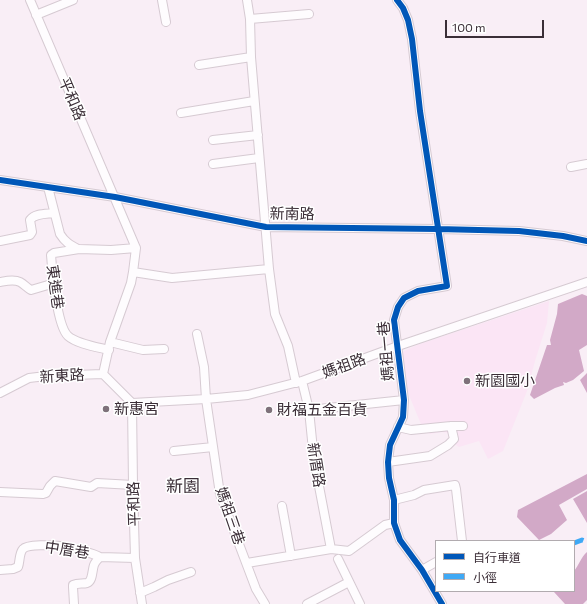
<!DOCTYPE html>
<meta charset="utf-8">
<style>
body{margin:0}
#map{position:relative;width:587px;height:604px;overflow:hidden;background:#f9eef6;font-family:Commissioner,"Noto Sans TC",sans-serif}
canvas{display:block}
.legend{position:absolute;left:435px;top:540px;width:140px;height:52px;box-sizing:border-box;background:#fff;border:1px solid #b1abaf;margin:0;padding:5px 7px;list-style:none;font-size:12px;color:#3b2e37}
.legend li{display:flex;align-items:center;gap:8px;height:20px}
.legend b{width:20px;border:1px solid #b1abaf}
.scale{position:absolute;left:445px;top:20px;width:99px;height:18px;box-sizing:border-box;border:2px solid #3b2e37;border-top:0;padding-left:5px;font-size:12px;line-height:14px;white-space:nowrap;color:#3b2e37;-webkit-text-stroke:3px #fff;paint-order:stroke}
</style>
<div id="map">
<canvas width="587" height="604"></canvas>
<ul class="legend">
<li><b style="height:5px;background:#0057b8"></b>自行車道</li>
<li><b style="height:5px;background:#3fa9f5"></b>小徑</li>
</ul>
<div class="scale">100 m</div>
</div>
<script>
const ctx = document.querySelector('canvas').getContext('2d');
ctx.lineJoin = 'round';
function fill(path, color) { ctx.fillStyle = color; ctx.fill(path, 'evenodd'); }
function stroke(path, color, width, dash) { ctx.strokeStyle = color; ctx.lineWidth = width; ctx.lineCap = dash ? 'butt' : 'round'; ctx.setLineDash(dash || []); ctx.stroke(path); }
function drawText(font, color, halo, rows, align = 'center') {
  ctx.font = font + ' Commissioner,"Noto Sans TC",sans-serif'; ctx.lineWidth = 3; ctx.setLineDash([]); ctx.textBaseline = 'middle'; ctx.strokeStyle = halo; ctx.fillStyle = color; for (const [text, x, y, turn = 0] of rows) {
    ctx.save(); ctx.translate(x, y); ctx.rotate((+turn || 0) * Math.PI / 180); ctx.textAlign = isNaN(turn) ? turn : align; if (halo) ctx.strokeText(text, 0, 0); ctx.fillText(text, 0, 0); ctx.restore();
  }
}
fill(new Path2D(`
 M549 301 547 323 535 361 527 391 503 451 488 459 479 441 459 447 453 443 450 433 442 432 430 434 423 429 406 388 396 355 417 345Z`), '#fbe5f5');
fill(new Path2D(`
 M582 294 587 296V345L579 350 584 371 573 380 566 383 563 382 564 385 555 388 534 399 530 395 547 345H551L550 340 557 314 558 304Z
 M587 373V393L580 380Z
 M587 474V489L559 505 567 520 551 534 539 540 517 517 518 510Z
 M587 491V523L573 499Z
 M587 552V600L583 604H565L554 592 555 591H574V571C579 565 581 557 587 552Z`), '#d2a9c7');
const minor = new Path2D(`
 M30 0 136 248 133 272 131 283 110 342 103 374
 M162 0 166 22
 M247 0 250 19 251 57 269 269 275 314 288 346 296 383
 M397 0 403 8 408 20 412 39 420 111 447 286 418 291 404 298 398 307 394 320 404 400 403 417 390 445 388 462 389 478 394 500V523L400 540 422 570 442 604
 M36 15 73 0
 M250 19 309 14
 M199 65 251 57
 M181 113 254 101
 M213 140 258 135
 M213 164 259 158
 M571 167 587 164
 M0 180 115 197 266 227 438 229 519 231 563 236 587 241
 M48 187 60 234C65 242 70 245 78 249
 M0 241 30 235 32 232 30 220C35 213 46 214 54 213
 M133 272 172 278 269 269
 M0 282C6 281 14 279 20 282 24 284 27 288 31 290L48 285 51 286 55 290
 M197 334 204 367 206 399 220 494 256 589 265 604
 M110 342 143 350 164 349
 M109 350C97 347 77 344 68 336 57 326 52 271 51 255L54 253 79 249 111 250 136 248
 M103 374 132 403 206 399 248 395 302 381 398 346 587 282
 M302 381 309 410 314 460 331 549
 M0 393 29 378 46 376 103 374
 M132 403 133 485 135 558 142 604
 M309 410 404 400
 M398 427 411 430 451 426H463
 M174 451 213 447
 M388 462 430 456 448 445 454 439 451 426
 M0 492 43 494 46 493 50 486 55 481 91 487 97 483 133 485
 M394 500 414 495 424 490 455 485 456 489 462 541
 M282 506 291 556
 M338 559 360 604
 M247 563 331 549 349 551 385 525 394 523
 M0 570 13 569 18 567C20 562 19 553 23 549 27 544 53 545 60 546 71 548 90 552 100 557
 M422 570 436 562
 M140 593 154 587 168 580 191 572
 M74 604 73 587V585C78 583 82 584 87 583 93 581 92 570 94 565 95 562 98 559 100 557L135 558
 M307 604 349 582`);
stroke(minor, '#d6cad2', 10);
stroke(minor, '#fefcfe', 8);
stroke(new Path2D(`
 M574 543 582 540 587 542`), '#3fa9f5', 5, [10, 5]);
stroke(new Path2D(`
 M397 0 403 8 408 20 412 39 420 111 447 286 418 291 404 298 398 307 394 320 404 400 403 417 390 445 388 462 389 478 394 500V523L400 540 422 570 442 604
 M0 180 115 197 266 227 438 229 519 231 563 236 587 241`), '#0057b8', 6);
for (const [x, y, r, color] of [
 [467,381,4,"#7e717a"],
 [106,409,4,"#7e717a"],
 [269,410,4,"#7e717a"]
]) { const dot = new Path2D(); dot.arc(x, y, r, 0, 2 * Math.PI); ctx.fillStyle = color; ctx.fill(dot); stroke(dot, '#fff', 1.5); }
drawText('15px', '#3b2e37', '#fff', [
 ["平和路",72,99,67],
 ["新南路",292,214,1],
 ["東進巷",55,287,82],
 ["媽祖一巷",386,351,-95],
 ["媽祖路",344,366,-20],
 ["新東路",62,376,-3],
 ["新厝路",316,465,81],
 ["平和路",134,504,-92],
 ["媽祖三巷",230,516,71],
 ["中厝巷",67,550,9]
]);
drawText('15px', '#3b2e37', '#fff', [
 ["新園國小",475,381],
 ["新惠宮",114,409],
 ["財福五金百貨",277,410]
], 'left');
drawText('17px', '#3b2e37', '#fff', [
 ["新園",183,486]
]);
</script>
